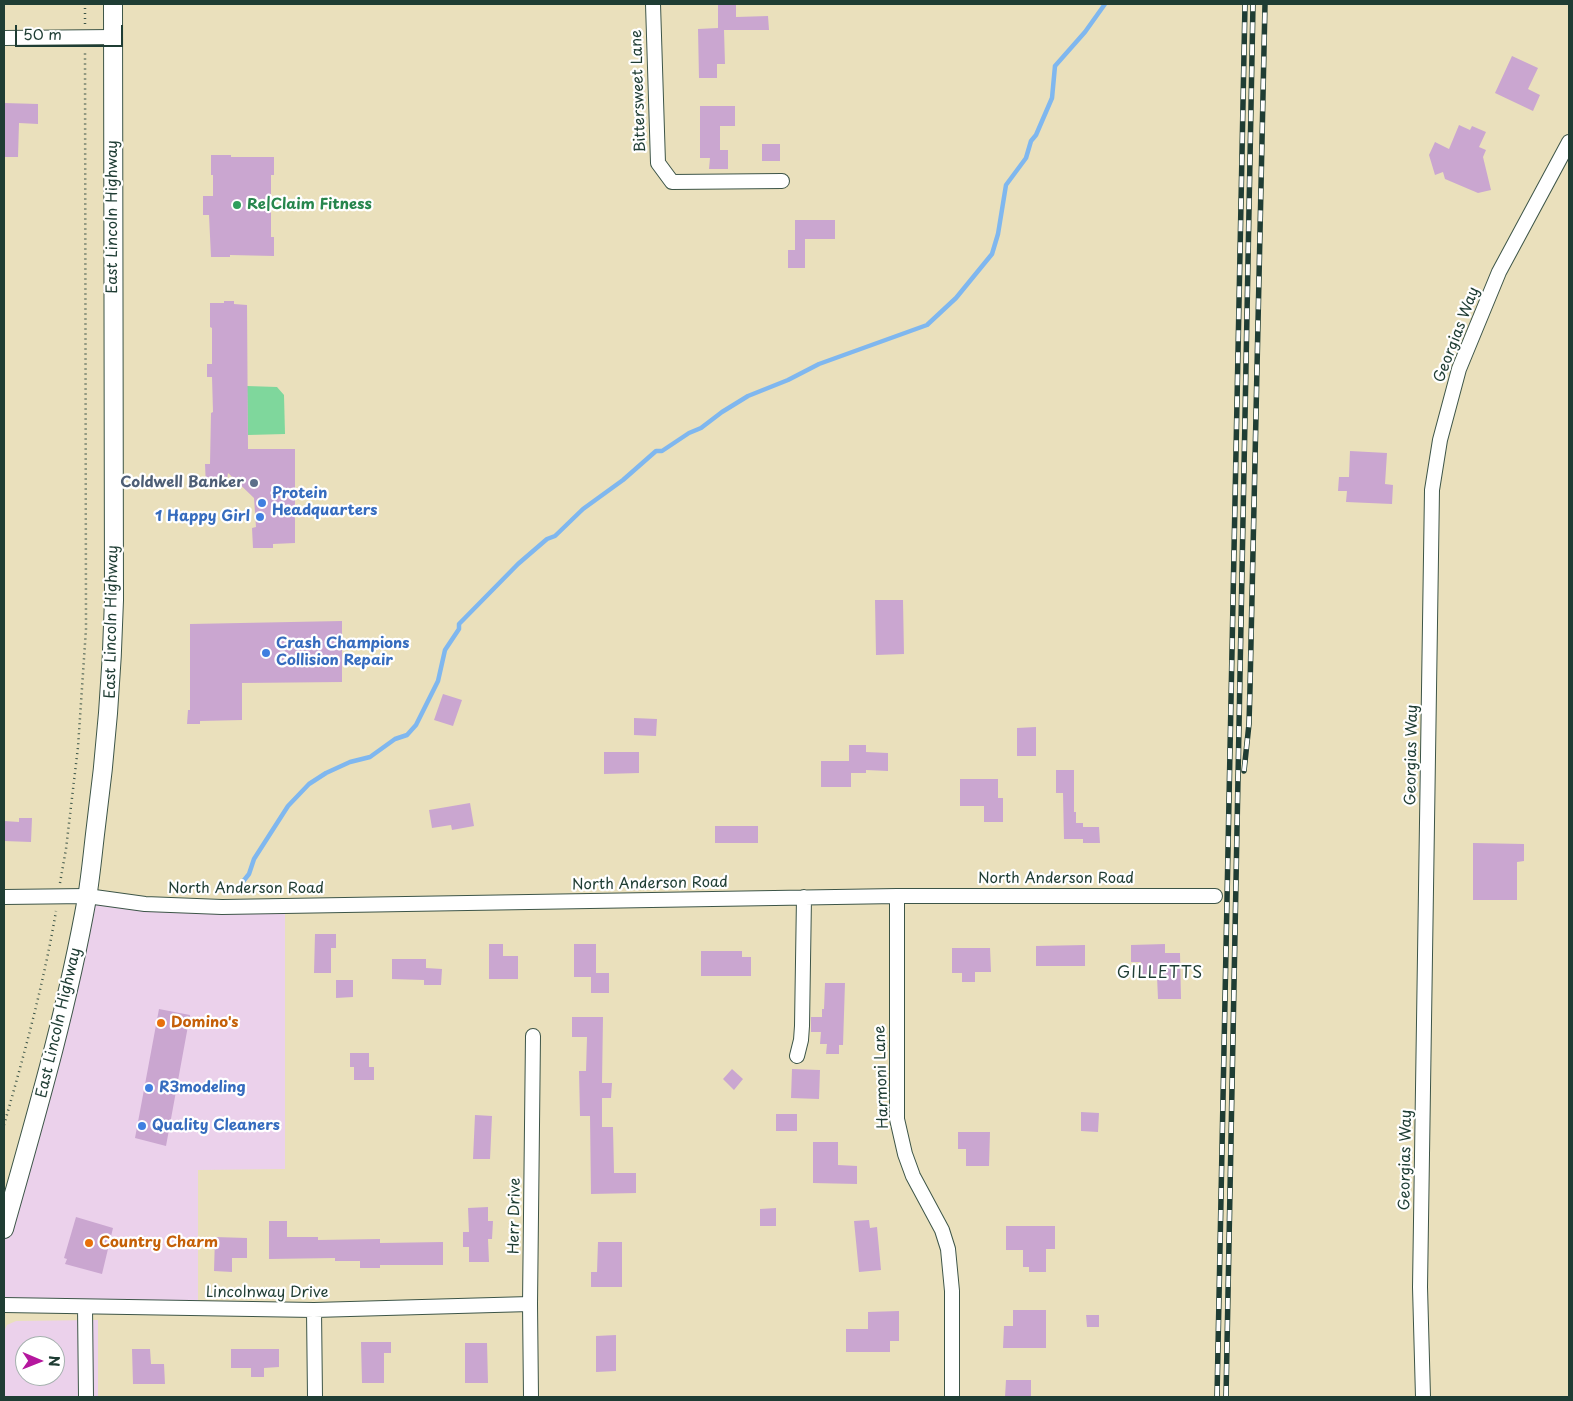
<!DOCTYPE html>
<style>
body{margin:0}
#map{position:relative;width:1573px;height:1401px;overflow:hidden;background:#eae0bc;font-family:"Playpen Sans",sans-serif}
canvas{display:block}
.frame{position:absolute;inset:0;border:5px solid #1f3d34;pointer-events:none}
.north{position:absolute;left:15px;top:1336px;width:50px;height:50px;box-sizing:border-box;background:#fff;border:1px solid #a5b1ae;border-radius:50%;rotate:91deg;font-size:14px;font-weight:700;line-height:20px;text-align:center;color:#1f3d34}
.north::after{content:'';display:block;margin:auto;width:18px;height:22px;background:#b5179e;clip-path:polygon(50% 0,100% 100%,50% 72%,0 100%)}
.scale{position:absolute;left:15px;top:25px;width:108px;height:22px;box-sizing:border-box;border:2px solid #1f3d34;border-top:0;padding-left:6px;font-size:15px;line-height:18px;white-space:nowrap;color:#1f3d34;-webkit-text-stroke:4px #fff;paint-order:stroke}
</style>
<div id="map">
<canvas width="1573" height="1401"></canvas>
<div class="frame"></div>
<div class="north">N</div>
<div class="scale">50 m</div>
</div>
<script>
const ctx = document.querySelector('canvas').getContext('2d');
ctx.lineJoin = 'round';
function fill(path, color) { ctx.fillStyle = color; ctx.fill(path, 'evenodd'); }
function stroke(path, color, width, dash) { ctx.strokeStyle = color; ctx.lineWidth = width; ctx.lineCap = dash ? 'butt' : 'round'; ctx.setLineDash(dash || []); ctx.stroke(path); }
function drawText(font, color, halo, rows, align = 'center') {
  ctx.font = font + ' "Playpen Sans",sans-serif'; ctx.lineWidth = 4.5; ctx.setLineDash([]); ctx.textBaseline = 'middle'; ctx.strokeStyle = halo; ctx.fillStyle = color; for (const [text, x, y, turn = 0] of rows) {
    ctx.save(); ctx.translate(x, y); ctx.rotate((+turn || 0) * Math.PI / 180); ctx.textAlign = isNaN(turn) ? turn : align; if (halo) ctx.strokeText(text, 0, 0); ctx.fillText(text, 0, 0); ctx.restore();
  }
}
fill(new Path2D(`
 M90 901 285 910V1169L198 1170V1305L4 1302V1240L49 1085Z
 M98 1320V1397H4V1331L7 1325 16 1321ZM25 1346H55V1376H25Z`), '#ebd1eb');
fill(new Path2D(`
 M247 386 277 387 284 395 285 434 248 435Z`), '#7fd79c');
stroke(new Path2D(`
 M240 891 241 884 249 874 254 859 288 806 309 784 326 773 350 762 370 757 395 739 407 735 416 725 438 681 445 650 459 629V624L518 564 547 539 555 536 583 509 623 480 656 451H662L689 433 701 428 722 412 748 396 788 380 819 364 927 325 956 298 992 254 998 234 1006 185 1026 158 1031 141 1036 135 1052 98 1055 66 1085 32 1105 4`), '#7fb7ef', 4.5);
fill(new Path2D(`
 M718 4H736V17L768 16 769 30H724L725 64H717V78H699L698 29 718 28Z
 M1512 56 1538 68 1528 89 1540 95 1533 111 1495 93Z
 M4 103 38 104V124L19 123 18 157H4Z
 M700 106H735V126H720V150H728V169H709L710 158H700Z
 M1459 125 1470 130 1472 126 1486 132 1479 147 1486 150 1483 157 1491 190 1478 193 1445 179 1443 172 1435 175 1429 155 1435 142 1449 149Z
 M762 144H780V161H762Z
 M211 155H231V157H274V175H271V237H274V256L230 255V257H211L209 215H203V196H213V175H211Z
 M795 220H835V239H805V268H788V250H795Z
 M224 301H234V304L247 305 248 449H295V543L273 544V548H253L252 528 256 527 254 498 228 473 226 486 206 487 205 464H210L211 413 213 412 212 377H207V364H212V328L210 327V303H224Z
 M1350 451 1387 453 1385 484 1393 485 1392 504 1346 502 1347 491H1338L1339 477H1349Z
 M875 600H903L904 654 876 655Z
 M342 621V682L242 683V720L200 721V724H187L188 710H190V624Z
 M443 694 462 700 453 726 434 720Z
 M634 718 657 719 656 736 634 735Z
 M1036 727V756H1017V728Z
 M849 745H866V752L888 753V771L866 770V773H851V787H821V761H849Z
 M604 752H639V773L604 774Z
 M1056 770H1074V812H1076V823H1083V827H1099L1100 843H1083V839H1064L1063 793H1056Z
 M960 779H998V798H1003V822H984V806H960Z
 M470 803 474 826 452 830 451 825 432 828 429 810Z
 M19 818H32L31 842 4 841V821L19 822Z
 M715 826H758V843H715Z
 M1473 843 1524 844V861L1517 862V900H1473Z
 M315 934H336V948H331V973H314Z
 M489 944H503V956H518V979H489Z
 M574 944H596V973H609V993H591V977H574Z
 M1165 944V953H1180L1181 999H1158L1157 976H1141V962H1131V945Z
 M1085 945V966H1036V946Z
 M952 948H990L991 972H975V982H962V973H952Z
 M701 951H742V957H751V976H701Z
 M392 959H426V968L442 969 441 985H424V980L392 979Z
 M336 980H353V997L336 998Z
 M825 983H845L843 1045H839V1054H826L827 1044H820L821 1032H811V1017H822V1009H824Z
 M159 1009 190 1015 166 1146 135 1138Z
 M572 1017H603L602 1083H612L611 1098H602V1127H613L614 1173H636V1193L591 1194 590 1116H580L579 1071H586L587 1037H572Z
 M350 1053H369V1067H374V1080H354V1067H350Z
 M732 1069 743 1079 734 1090 723 1079Z
 M792 1069 820 1070 819 1099 791 1098Z
 M1081 1112 1099 1113 1098 1132 1081 1131Z
 M776 1114H797V1131H776Z
 M475 1115 492 1116 490 1159H473Z
 M958 1132H990L989 1166H966V1149H958Z
 M813 1142H838V1165L857 1166V1184L813 1183Z
 M488 1207V1221H493L492 1239H488L489 1262H469V1247H463V1232H469L468 1208Z
 M776 1208V1226H760V1209Z
 M76 1217 113 1228 102 1274 65 1264 67 1259 64 1258Z
 M869 1220 870 1228 877 1227 881 1270 859 1272 854 1221Z
 M269 1221H287V1237H318V1240L380 1239V1243L443 1242V1265H380V1268H360V1261H335V1258L269 1259Z
 M1006 1226H1055V1249H1046V1272H1029V1267H1023V1250H1006Z
 M215 1237 247 1238V1258H232V1272L214 1271Z
 M598 1242H622V1287H591V1272H597Z
 M1013 1310H1046V1348H1003L1004 1326H1013Z
 M899 1311V1341H890V1352H846V1329H868V1312Z
 M1086 1315H1099V1327H1087Z
 M616 1335V1371L596 1372V1336Z
 M361 1342H391V1353H384V1383H362Z
 M465 1343H487L488 1383H465Z
 M132 1349H150L151 1364H164L165 1384H133Z
 M231 1349H279V1367L264 1368V1377H251V1368H231Z
 M1006 1380H1031V1397H1005Z`), '#caa6d0');
const minor = new Path2D(`
 M653 4 658 163 672 182 782 181
 M4 38 113 37
 M897 896V1119L905 1154 913 1176 942 1230 948 1249 952 1291V1397
 M4 897 87 896 145 904 222 907 897 896H1215
 M797 1056 801 1040 802 1026 804 897
 M4 1305 314 1310 530 1304
 M85 1307 86 1397
 M314 1310 315 1397
 M531 1397 530 1304 533 1036
 M1423 1397 1420 1287 1432 490 1440 440 1459 369 1499 272 1569 142`);
const major = new Path2D(`
 M4 1229C35 1119 67 1010 87 898 91 874 93 850 96 826 106 751 112 676 114 600L113 4`);
stroke(minor, '#3d5548', 16);
stroke(major, '#3d5548', 20);
stroke(new Path2D(`
 M85 24V4
 M60 883 66 849 78 747 86 629 85 50
 M4 1125C24 1055 44 983 56 911`), '#3d5548', 2.5, [1, 4]);
stroke(minor, '#fff', 14);
stroke(major, '#fff', 18);
const rail = new Path2D(`
 M1244 771 1249 724 1250 688 1265 4
 M1217 1397 1245 4
 M1226 1397 1253 4`);
stroke(rail, '#1f3d34', 5.5);
stroke(rail, '#fff', 4, [11]);
for (const [x, y, r, color] of [
 [237,205,5,"#2e9e5b"],
 [254,483,5,"#5c6f8a"],
 [262,503,5,"#3f7fe0"],
 [260,517,5,"#3f7fe0"],
 [266,653,5,"#3f7fe0"],
 [161,1023,5,"#e8710a"],
 [149,1088,5,"#3f7fe0"],
 [142,1126,5,"#3f7fe0"],
 [89,1243,5,"#e8710a"]
]) { const dot = new Path2D(); dot.arc(x, y, r, 0, 2 * Math.PI); ctx.fillStyle = color; ctx.fill(dot); stroke(dot, '#fff', 2); }
drawText('15px', '#1f3d34', '#fff', [
 ["Bittersweet Lane",639,91,-92],
 ["East Lincoln Highway",113,217,-90],
 ["Georgias Way",1457,335,-69],
 ["East Lincoln Highway",112,622,-89],
 ["Georgias Way",1412,755,-89],
 ["North Anderson Road",1056,879],
 ["North Anderson Road",650,884,-1],
 ["North Anderson Road",246,889],
 ["East Lincoln Highway",59,1023,-77],
 ["Harmoni Lane",882,1077,-92],
 ["Georgias Way",1406,1160,-89],
 ["Herr Drive",515,1216,-89],
 ["Lincolnway Drive",267,1293]
]);
drawText('bold 15px', '#27864d', '#fff', [
 ["Re|Claim Fitness",247,205]
], 'left');
drawText('bold 15px', '#4e5e75', '#fff', [
 ["Coldwell Banker",244,483]
], 'right');
drawText('bold 15px', '#366cbe', '#fff', [
 ["Protein",272,494],
 ["Headquarters",272,511],
 ["1 Happy Girl",250,517,"right"],
 ["Crash Champions",276,644],
 ["Collision Repair",276,661],
 ["R3modeling",159,1088],
 ["Quality Cleaners",152,1126]
], 'left');
drawText('bold 15px', '#c56008', '#fff', [
 ["Domino's",171,1023],
 ["Country Charm",99,1243]
], 'left');
ctx.letterSpacing = '1px';
drawText('16px', '#1f3d34', '#fff', [
 ["GILLETTS",1160,974]
]);
ctx.letterSpacing = '0px';
</script>
